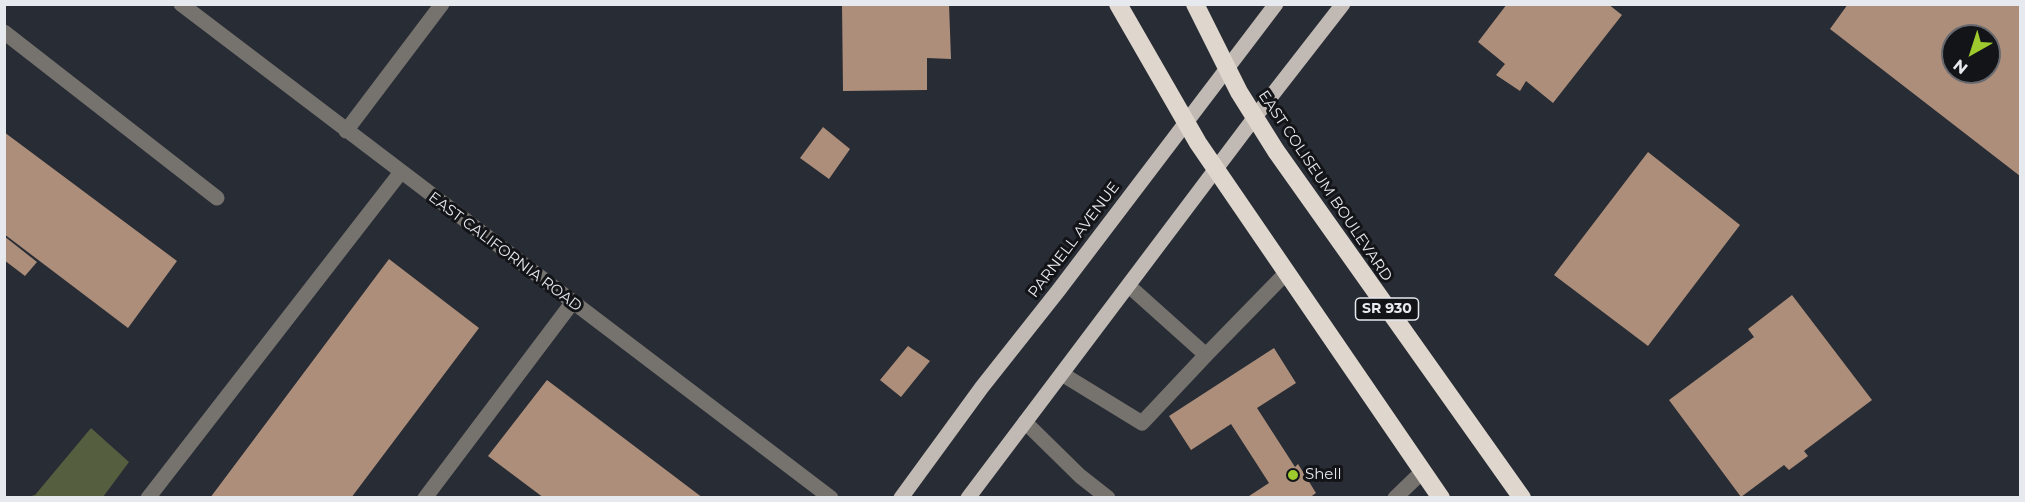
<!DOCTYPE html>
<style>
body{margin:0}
#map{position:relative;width:2025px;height:502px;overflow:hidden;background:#282c34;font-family:Montserrat,sans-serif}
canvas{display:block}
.frame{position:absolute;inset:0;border:6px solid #e6e9ee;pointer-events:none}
.north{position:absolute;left:1941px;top:24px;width:60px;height:60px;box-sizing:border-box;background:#121418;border:2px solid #67696e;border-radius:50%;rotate:219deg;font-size:16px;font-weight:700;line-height:24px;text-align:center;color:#e6e9ee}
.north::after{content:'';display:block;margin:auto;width:21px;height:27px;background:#9fca2d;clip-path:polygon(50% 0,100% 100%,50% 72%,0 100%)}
</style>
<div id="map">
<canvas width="2025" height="502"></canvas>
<div class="frame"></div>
<div class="north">N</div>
</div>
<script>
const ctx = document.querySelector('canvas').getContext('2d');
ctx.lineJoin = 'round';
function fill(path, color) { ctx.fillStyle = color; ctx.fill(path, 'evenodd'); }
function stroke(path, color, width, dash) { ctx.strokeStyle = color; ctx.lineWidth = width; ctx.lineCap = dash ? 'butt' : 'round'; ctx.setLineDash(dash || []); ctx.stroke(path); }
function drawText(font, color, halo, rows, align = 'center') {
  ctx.font = font + ' Montserrat,sans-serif'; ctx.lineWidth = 6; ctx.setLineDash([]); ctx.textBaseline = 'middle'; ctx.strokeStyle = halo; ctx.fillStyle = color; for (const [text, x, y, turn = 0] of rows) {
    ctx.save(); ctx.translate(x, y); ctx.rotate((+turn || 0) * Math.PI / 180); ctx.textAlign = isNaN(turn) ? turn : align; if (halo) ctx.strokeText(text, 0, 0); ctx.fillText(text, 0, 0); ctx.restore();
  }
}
fill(new Path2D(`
 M91 428 129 462 103 497H27L35 495Z`), '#565e40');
fill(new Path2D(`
 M842 4H949L951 59 927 58V90L843 91Z
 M1507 4H1608L1622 15 1553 103 1526 81 1520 91 1496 75 1505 64 1478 42Z
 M1848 4H2020V176L1830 29ZM1953 36H1989V72H1953Z
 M823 127 850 149 829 179 800 158Z
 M4 132 177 261 128 328 4 234Z
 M1648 152 1740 225 1648 346 1554 275Z
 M4 236 37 262 25 276 4 260Z
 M389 259 479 328 351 498H210Z
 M1792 295 1872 400 1804 451 1808 456 1789 470 1784 465 1741 497 1669 400 1754 337 1748 329Z
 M908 346 930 361 901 397 880 380Z
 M1274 348 1296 383 1257 408 1295 467 1298 464 1316 493 1309 498H1246L1269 483 1231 424 1191 450 1169 416Z
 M547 380 703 498H544L488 456Z`), '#ad8e7a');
stroke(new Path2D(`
 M181 4 831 498
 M4 32 217 198
 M346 131 442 4
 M1129 286 1206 355 1287 272
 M1062 374 1142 423 1206 355
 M1025 422 1080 476 1108 498
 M148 498 401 172
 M425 498 572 303
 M1395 498 1423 471`), '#76736f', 15);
stroke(new Path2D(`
 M901 498 982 387 1058 291 1276 4
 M968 498 1255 117 1343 4`), '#c1b9b3', 15);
stroke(new Path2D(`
 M1118 4 1198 143 1441 498
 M1195 4 1239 92 1276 151 1522 498`), '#dfd6cd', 18);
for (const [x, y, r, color] of [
 [1293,475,6,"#9fca2d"]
]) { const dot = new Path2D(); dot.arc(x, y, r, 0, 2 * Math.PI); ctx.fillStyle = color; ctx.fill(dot); stroke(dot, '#121418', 2); }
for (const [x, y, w] of [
 [1387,309,63]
]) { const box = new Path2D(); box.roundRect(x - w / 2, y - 11, w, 22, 4.5); ctx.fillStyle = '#121418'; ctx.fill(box); stroke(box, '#e6e9ee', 1.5); }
drawText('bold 14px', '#e6e9ee', null, [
 ["SR 930",1387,309]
]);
drawText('15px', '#e6e9ee', '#121418', [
 ["EAST COLISEUM BOULEVARD",1325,186,56],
 ["PARNELL AVENUE",1074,240,-53],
 ["EAST CALIFORNIA ROAD",505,252,37]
]);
drawText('15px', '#e6e9ee', '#121418', [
 ["Shell",1305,475]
], 'left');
</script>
